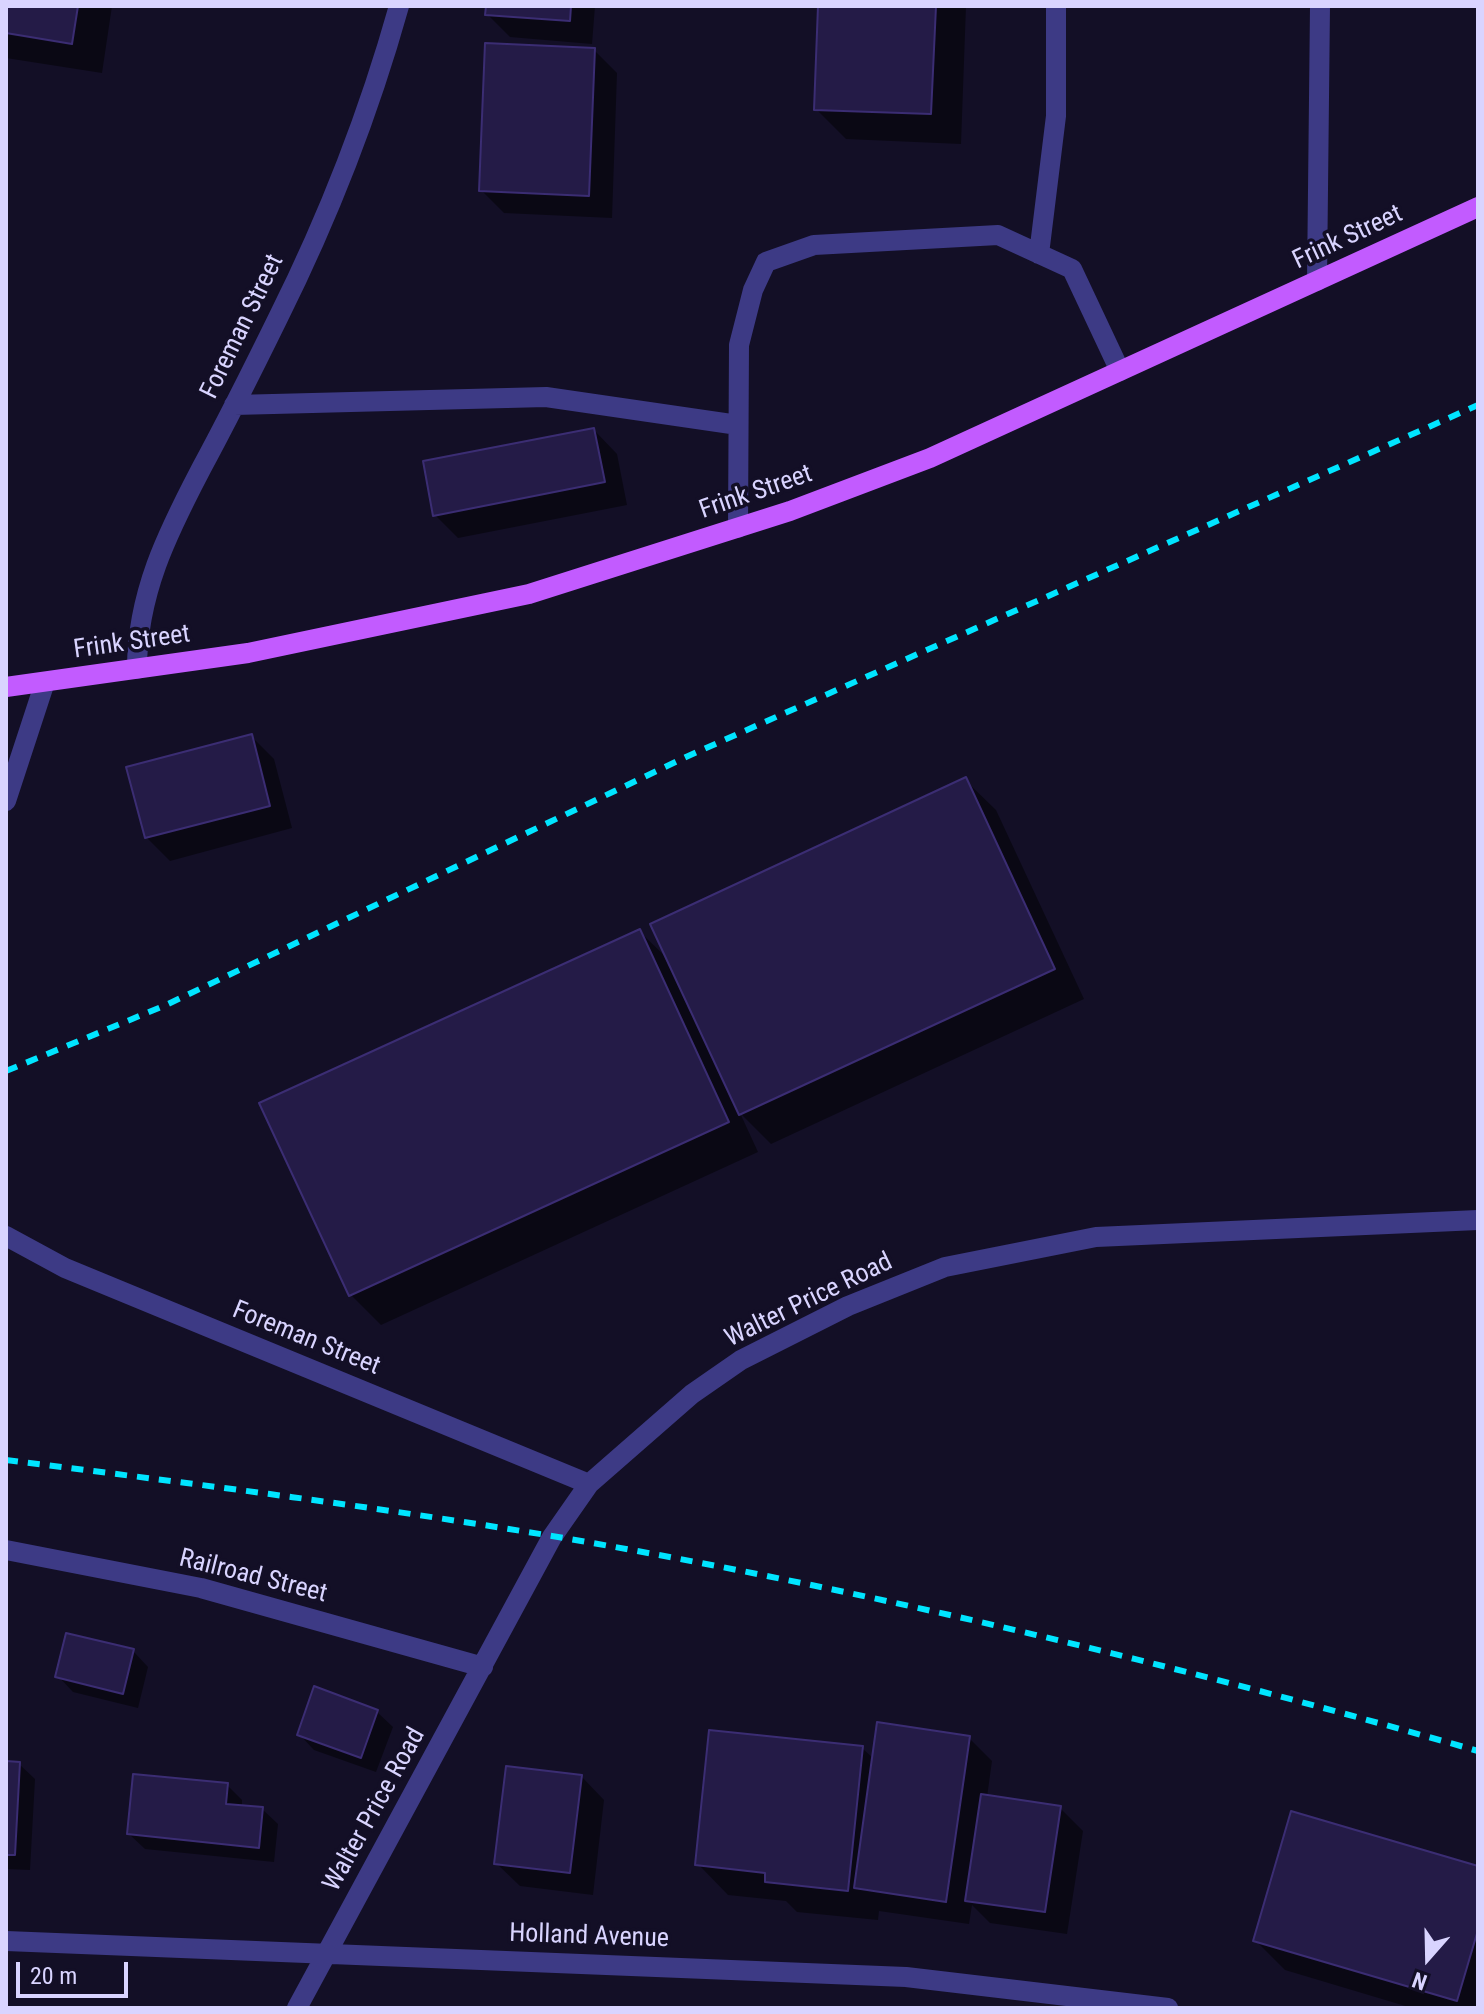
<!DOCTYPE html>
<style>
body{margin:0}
#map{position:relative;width:1484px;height:2014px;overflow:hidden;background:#130f26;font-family:"Roboto Condensed",sans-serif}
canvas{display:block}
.frame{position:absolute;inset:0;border:8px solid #d9d4ff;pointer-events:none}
.north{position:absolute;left:1388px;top:1918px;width:80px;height:80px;-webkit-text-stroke:6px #130f26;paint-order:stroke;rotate:200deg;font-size:22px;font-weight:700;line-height:32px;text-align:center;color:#d9d4ff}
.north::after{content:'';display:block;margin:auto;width:28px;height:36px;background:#d9d4ff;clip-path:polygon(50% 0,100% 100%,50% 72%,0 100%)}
.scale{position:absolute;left:16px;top:1962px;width:112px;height:36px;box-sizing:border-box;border:4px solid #d9d4ff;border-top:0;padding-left:10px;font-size:24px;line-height:28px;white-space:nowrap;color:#d9d4ff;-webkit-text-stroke:6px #130f26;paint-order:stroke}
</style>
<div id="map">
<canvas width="1484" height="2014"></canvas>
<div class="frame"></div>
<div class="north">N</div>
<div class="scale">20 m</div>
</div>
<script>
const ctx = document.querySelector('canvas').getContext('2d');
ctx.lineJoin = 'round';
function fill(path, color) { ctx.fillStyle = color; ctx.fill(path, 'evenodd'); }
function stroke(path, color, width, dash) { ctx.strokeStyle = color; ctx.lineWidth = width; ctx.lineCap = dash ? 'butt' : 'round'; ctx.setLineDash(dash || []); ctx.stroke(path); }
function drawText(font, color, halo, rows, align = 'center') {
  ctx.font = font + ' "Roboto Condensed",sans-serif'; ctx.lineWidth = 7; ctx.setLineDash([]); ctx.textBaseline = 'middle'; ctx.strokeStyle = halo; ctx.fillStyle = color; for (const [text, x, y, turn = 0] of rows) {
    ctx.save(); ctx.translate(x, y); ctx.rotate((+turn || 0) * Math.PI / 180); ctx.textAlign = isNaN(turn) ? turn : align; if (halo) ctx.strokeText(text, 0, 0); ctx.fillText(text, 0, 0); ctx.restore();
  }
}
fill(new Path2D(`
 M6 6H112L102 73 6 58Z
 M488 6H595L592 44 510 37 487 14Z
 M820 6H966L961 144 846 139 816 109Z
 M594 50 617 73 612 218 504 213 481 190Z
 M594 430 617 454 627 505 458 538 435 515Z
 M251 736 274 759 292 828 170 861 146 837Z
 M965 780 996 810 1084 999 771 1144 740 1113 758 1152 381 1325 351 1295 639 931 669 960Z
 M133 1651 148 1667 138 1708 73 1692 58 1676Z
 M377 1712 393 1727 376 1772 314 1750 299 1734Z
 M969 1738 992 1761 987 1797 1060 1808 1083 1831 1067 1934 990 1923 972 1905 969 1924 879 1911 878 1920 797 1912 786 1901 728 1895 698 1864 862 1748 874 1759Z
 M6 1763 19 1764 35 1779 30 1870 6 1869Z
 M581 1776 604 1800 593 1895 520 1886 496 1863Z
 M227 1785 242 1800V1807L262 1809 278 1824 274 1862 145 1849 129 1834Z
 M1478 1868V2008H1412L1285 1970 1255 1940Z`), '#0007');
const building = new Path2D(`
 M6 6H78L72 44 6 33Z
 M486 6H571L570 21 485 15Z
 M818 6H936L931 114 814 110Z
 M485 43 595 48 589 196 479 191Z
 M594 428 605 482 433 516 423 461Z
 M252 734 270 806 145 838 126 767Z
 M966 777 1055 969 739 1115 650 924Z
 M640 929 729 1122 349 1296 259 1103Z
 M66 1633 134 1649 123 1694 55 1677Z
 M314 1686 378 1710 361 1758 297 1735Z
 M877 1722 970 1736 946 1902 854 1888Z
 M709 1730 863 1746 848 1891 765 1882V1873L695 1865Z
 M6 1761 20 1762 15 1855H6Z
 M506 1766 582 1775 570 1873 494 1864Z
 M133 1774 228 1783 226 1804 263 1807 259 1848 127 1834Z
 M981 1794 1061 1806 1045 1912 965 1901Z
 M1291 1811 1478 1866V1930L1457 2001 1253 1941Z`);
fill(building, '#241b47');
stroke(building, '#3b2d73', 2);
stroke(new Path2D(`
 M1039 254 1056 116V6
 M1317 281 1320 6
 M234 405 546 397 738 425
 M738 528 739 345 753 290 766 262 814 245 998 235 1072 269 1120 371
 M137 669C137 594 167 534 201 469 228 419 253 369 278 318 328 218 369 113 399 6
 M6 801 45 682
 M6 1236 65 1268 589 1484
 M6 1550 201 1588 483 1667
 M6 1941 906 1977 1168 2008
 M297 2008 552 1537 589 1484 692 1394 741 1360 848 1306 945 1267 1096 1237 1478 1220`), '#3d3a85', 20);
stroke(new Path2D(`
 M6 687 248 653 529 594 790 511 930 458 1478 207`), '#c25bff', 20);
stroke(new Path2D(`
 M6 1071 166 1005 686 757 1478 405
 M6 1460C188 1483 371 1506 552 1536 864 1589 1174 1664 1478 1751`), '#00e5ff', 6, [12, 10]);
drawText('26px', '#d9d4ff', '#130f26', [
 ["Frink Street",1348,238,-25],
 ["Foreman Street",243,327,-64],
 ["Frink Street",756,493,-19],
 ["Frink Street",132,643,-8],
 ["Walter Price Road",809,1301,-26],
 ["Foreman Street",306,1339,22],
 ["Railroad Street",253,1577,14],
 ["Walter Price Road",375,1810,-61],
 ["Holland Avenue",589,1937,2]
]);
</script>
